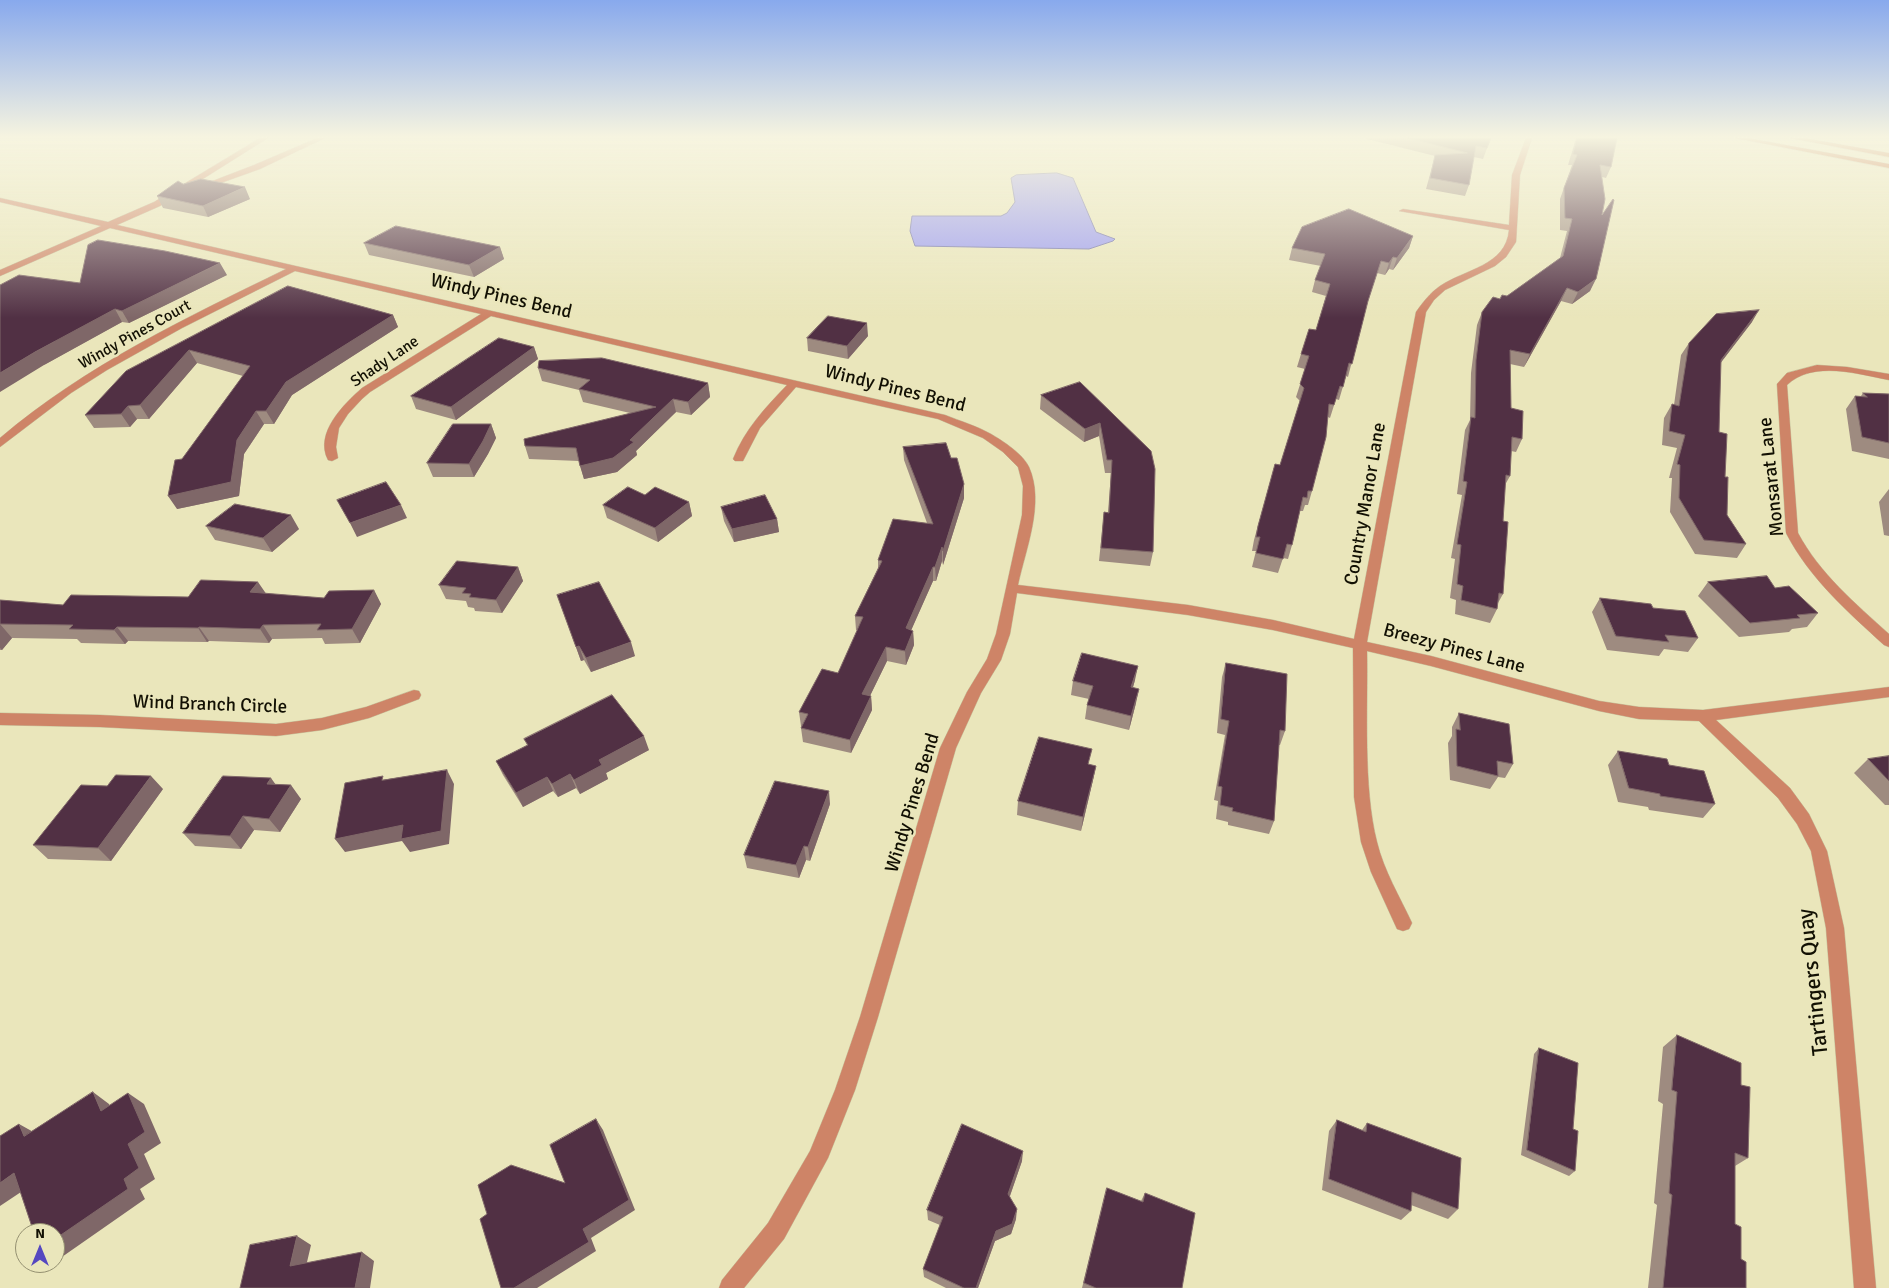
<!DOCTYPE html>
<style>
body{margin:0}
#map{position:relative;width:1889px;height:1288px;overflow:hidden;background:#eae6bb;font-family:Signika,sans-serif}
canvas{display:block}
.north{position:absolute;left:15px;top:1223px;width:50px;height:50px;box-sizing:border-box;background:#eae6bb;border:1px solid #949071;border-radius:50%;rotate:0deg;font-size:14px;font-weight:700;line-height:20px;text-align:center;color:#121003}
.north::after{content:'';display:block;margin:auto;width:18px;height:22px;background:#5648c0;clip-path:polygon(50% 0,100% 100%,50% 72%,0 100%)}
</style>
<div id="map">
<canvas width="1889" height="1288"></canvas>
<div class="north">N</div>
</div>
<script>
const ctx = document.querySelector('canvas').getContext('2d');
ctx.lineJoin = 'round';
function fill(path, color) { ctx.fillStyle = color; ctx.fill(path, 'evenodd'); }
function stroke(path, color, width, dash) { ctx.strokeStyle = color; ctx.lineWidth = width; ctx.lineCap = dash ? 'butt' : 'round'; ctx.setLineDash(dash || []); ctx.stroke(path); }
function drawText(font, color, halo, rows, align = 'center') {
  ctx.font = font + ' Signika,sans-serif'; ctx.lineWidth = 5; ctx.setLineDash([]); ctx.textBaseline = 'middle'; ctx.strokeStyle = halo; ctx.fillStyle = color; for (const [text, x, y, turn = 0] of rows) {
    ctx.save(); ctx.translate(x, y); ctx.rotate((+turn || 0) * Math.PI / 180); ctx.textAlign = isNaN(turn) ? turn : align; if (halo) ctx.strokeText(text, 0, 0); ctx.fillText(text, 0, 0); ctx.restore();
  }
}
const water = new Path2D(`
 M1057 173 1073 178 1096 232 1115 239 1113 241 1089 249 915 246 910 231 912 216H1001L1007 213 1015 202 1011 178 1016 175Z`);
fill(water, '#9899f4');
stroke(water, '#7070ac', 1);
const minor = new Path2D(`
 M260 138H268L160 206 117 225 945 415C960 421 977 426 991 434 1003 441 1023 454 1029 467 1045 503 1026 548 1018 585L1188 605 1273 620 1354 639 1416 312C1423 302 1430 293 1440 286 1465 269 1506 266 1509 230L1399 211 1403 209 1509 225 1512 175 1526 138H1532L1520 175 1516 242 1506 257 1495 266 1445 290 1434 300 1426 312 1367 642 1431 656 1599 701 1639 707 1703 710 1889 687V697L1716 720 1790 788 1809 814 1827 851 1844 928 1876 1288H1854L1826 928 1811 851 1797 824 1778 798 1699 721 1639 719 1599 711 1431 666 1367 651C1368 710 1363 786 1377 842 1384 871 1400 897 1412 923L1409 929 1403 931 1397 929 1371 872 1361 842 1354 797 1353 648 1273 630 1188 615 1017 593 1010 634 1001 660 981 693 956 748 878 1017 855 1090 828 1158 784 1239 744 1288H719L722 1280 768 1223 810 1151 835 1090 860 1017 940 748 967 692 987 659 996 634 1022 515 1023 486 1018 467 1003 452 983 438 938 419 796 387 760 428 743 461H735L733 459C745 429 765 408 787 385L491 316 370 392 362 399 348 414 339 428 336 447 338 458 332 461 328 460C314 433 344 404 362 388L481 314 295 271 182 328 107 370 71 393 0 447V438C86 365 186 318 286 269L110 228 0 276V270L101 226 0 202V198L108 222 154 202Z
 M317 138H325L260 169 204 189 197 187 254 165Z
 M1817 365 1847 367 1889 374V380C1858 374 1813 360 1787 385L1798 533C1820 574 1855 603 1889 634V647L1884 645C1847 611 1810 579 1786 533L1777 384 1787 373Z
 M414 690 419 691 421 695 419 699 369 718 322 730 276 736 100 727 0 725V713L100 715 276 724 322 718 366 707Z`);
const secondary = new Path2D(`
 M1735 138H1748L1889 164V168Z
 M1790 138H1804L1889 153V157Z`);
stroke(minor, '#c7c49e', 1);
stroke(secondary, '#c7c49e', 1);
fill(minor, '#ce8467');
fill(secondary, '#bc501d');
fill(new Path2D(`
 M1363 138H1491L1483 159 1474 157 1469 185 1465 196 1426 189 1435 156Z
 M1576 138H1617L1611 167 1606 178 1602 177V215L1590 291 1572 304 1561 301 1524 367 1510 364 1511 408 1522 439 1516 452 1511 451 1510 476 1505 485 1503 521V594L1498 603 1497 609 1490 623 1455 614 1456 600 1450 598 1455 559 1451 558 1462 495 1457 494 1465 430 1470 420 1471 373 1477 325 1482 312 1500 299 1507 296 1560 258 1567 231 1560 230V199L1572 165H1568Z
 M183 184 250 199 208 217 163 208 157 196Z
 M1413 236 1409 248 1393 270 1389 269 1385 275 1377 273 1366 306 1348 377 1346 376 1339 400 1336 399 1330 418 1328 417 1312 491 1308 505H1305L1303 511H1300L1292 545 1288 559 1283 558 1278 573 1252 567 1256 551H1252L1254 540 1275 464 1280 465 1300 401 1296 397 1305 369 1297 367 1301 354 1316 330 1326 296 1312 292 1315 280 1321 266 1289 260 1292 248Z
 M364 243 500 247 504 259 474 277 369 255Z
 M227 275 129 323 122 322 44 365 80 283Z
 M288 286 393 315 398 327 292 395 274 424H264L244 454 239 496 177 509 182 459 243 376 197 363 149 419H137L130 427 94 428 85 415Z
 M1752 322 1720 363 1719 432 1725 477 1727 515 1746 544 1737 558 1695 554 1670 512 1672 478H1669L1677 448 1662 445 1664 418 1672 404 1674 405 1681 355 1689 343Z
 M868 336 848 359 808 351 807 338Z
 M534 347 538 359 456 420 416 409 411 396Z
 M538 368 708 383 710 397 691 415 676 412 636 451 637 455 617 472 584 479 579 461 529 459 525 446 630 413 583 402 579 390 542 381Z
 M1080 382 1151 451 1153 552 1150 566 1099 561 1104 512H1108L1111 473H1105L1099 436 1084 442 1040 409 1041 395Z
 M1863 393 1889 394V459L1852 451 1846 409 1855 396H1861Z
 M491 424 496 438 488 454 474 477H433L427 463Z
 M903 447 951 458 964 484V498L943 565 942 561 936 581H933L911 630 913 631 914 645 906 665 887 661 870 696H871L872 710 851 753 803 742 801 728 802 726H801L799 712 838 673 858 630H856L855 616 878 568V560L927 523 904 460Z
 M1889 489V536L1884 535 1879 502Z
 M645 495 689 502 692 516 658 542 607 518 603 505Z
 M721 507 777 519 779 532 734 542 724 521Z
 M206 526 299 529 272 552 215 540Z
 M518 567 523 581 502 613 475 611 474 608 468 607 466 601 446 599 439 585Z
 M1708 582 1775 588 1818 613 1807 627 1792 629 1789 632 1739 637 1698 596Z
 M374 590 381 604 360 643 325 644 322 638 272 639 269 643 209 641 207 642 128 641 125 644 81 643 77 639 12 638 2 650H0V600L63 605 188 597 266 594 324 598Z
 M557 595 635 656 591 672 584 660 581 661Z
 M1600 598 1653 608 1698 638 1688 652 1664 649 1659 656 1607 650 1592 612Z
 M1226 663 1285 731 1280 745H1279L1274 821 1269 834 1228 825V822L1216 819 1218 801 1214 800 1225 735 1217 733 1222 677Z
 M1135 680 1133 687 1136 703 1129 730 1085 719 1087 705 1089 699 1071 695 1073 681Z
 M1459 713 1513 764 1505 778 1498 777 1490 789 1450 780 1448 743 1452 736V727Z
 M524 739 649 750 606 773 608 779 580 794 576 788 558 797 553 791 523 807 503 775 496 761 527 745Z
 M1618 751 1669 765 1715 804 1703 818 1649 810 1648 807 1618 802 1608 765Z
 M1889 756V805H1885L1854 773 1868 759Z
 M1089 765 1096 766 1093 780 1081 831 1017 815 1018 801Z
 M275 784 301 799 280 832 254 830 241 849 195 846 183 833Z
 M163 789 111 861 48 859 33 845Z
 M830 804 810 861 806 860 799 878 747 868 744 855Z
 M1677 1035 1741 1085 1748 1158 1735 1166V1224L1746 1288H1648L1657 1205 1654 1203 1663 1104 1658 1101 1663 1047Z
 M1539 1048 1573 1129 1575 1171 1569 1176 1521 1155 1534 1054Z
 M1337 1120 1362 1130 1367 1123 1458 1209 1448 1219 1411 1205V1211L1401 1220 1322 1190 1329 1131Z
 M1022 1161 1010 1196 1016 1219 1011 1234 995 1241 978 1288H946L924 1277 923 1269 940 1225 928 1220 927 1210Z
 M1107 1188 1141 1201 1145 1193 1182 1288H1082L1104 1198Z`), '#9e8b80');
fill(new Path2D(`
 M245 187 250 199 208 217 203 206Z
 M1413 236 1409 248 1393 270 1397 258Z
 M500 247 504 259 474 277 469 265Z
 M1393 257 1389 269 1385 275 1389 263Z
 M220 263 227 275 129 323 122 311Z
 M1596 279 1590 291 1572 304 1578 292Z
 M1567 288 1561 301 1524 367 1530 354Z
 M115 309 122 322 44 365 0 392V373L35 352Z
 M1759 310 1752 322 1713 373 1721 360Z
 M393 315 398 327 292 395 274 424 266 411 286 382Z
 M867 323 868 336 848 359 847 346Z
 M534 347 538 359 456 420 451 407Z
 M189 350 197 363 149 419 140 405Z
 M708 383 710 397 691 415 688 402Z
 M673 399 676 412 636 451 637 455 617 472 584 479 580 466 630 440Z
 M128 406 137 419 130 427 121 414Z
 M256 411 264 424 244 454 239 496 177 509 168 496 237 440Z
 M1100 423 1099 436 1084 442 1085 429Z
 M491 424 496 438 488 454 474 477 469 464Z
 M964 484V498L943 565V551Z
 M689 502 692 516 658 542 655 528Z
 M401 505 407 518 357 537 350 523Z
 M291 515 299 529 272 552 263 538Z
 M777 519 779 532 734 542 732 529Z
 M942 547V561L936 581 935 567Z
 M518 567 523 581 502 613 496 600Z
 M933 567V581L906 642V628Z
 M258 582 267 595 250 592Z
 M374 590 381 604 360 643 352 629Z
 M0 624 12 638 2 650 0 648Z
 M263 625 272 639 269 643 260 629Z
 M117 627 128 641 125 644 114 630Z
 M199 627 209 641 207 642 198 628Z
 M913 631 914 645 906 665 905 651Z
 M631 642 635 656 591 672 586 658Z
 M579 646 584 660 581 661 576 647Z
 M886 647 887 661 864 708 862 694Z
 M1138 666 1135 680 1129 701 1131 687Z
 M1139 689 1136 703 1129 730 1131 716Z
 M871 696 872 710 851 753 850 740Z
 M644 736 649 750 606 773 608 779 580 794 574 780 599 760Z
 M1096 766 1093 780 1081 831 1083 817Z
 M447 770 454 784 449 844 410 852 402 841 345 852 335 839Z
 M570 774 576 788 558 797 552 784Z
 M151 776 163 789 111 861 98 848Z
 M547 777 553 791 523 807 516 793Z
 M271 778 281 792 267 784Z
 M291 785 301 799 280 832 269 819Z
 M829 791 830 804 810 861 808 847Z
 M243 816 254 830 241 849 230 836Z
 M804 846 806 860 799 878 796 865Z
 M93 1092 109 1104 117 1122 101 1111Z
 M128 1093 144 1104 161 1143 144 1154 155 1179 140 1189 145 1199 59 1259 55 1257V1239L124 1179 128 1144Z
 M596 1119 603 1130 635 1210 591 1238 596 1251 537 1288H514L583 1229Z
 M19 1124 37 1134 24 1136Z
 M1023 1151 1022 1161 1007 1204 1008 1194Z
 M14 1173 33 1184 0 1206V1183Z
 M1017 1209 1016 1219 1011 1234 995 1241 978 1288H976L996 1231Z
 M297 1236 311 1245 304 1275 290 1266Z
 M362 1252 374 1261 370 1288H355Z`), '#7f6768');
const building = new Path2D(`
 M1408 138H1491L1487 148 1476 146 1469 185 1430 178 1435 155 1467 153Z
 M1577 138H1617L1611 167 1600 165 1605 199 1602 215 1613 199 1614 200 1596 279 1578 292 1567 288 1530 354 1510 350 1511 408 1523 411 1522 439 1512 437 1510 476 1506 475 1503 521 1508 522 1503 594 1499 593 1497 609 1461 600 1463 586 1457 584 1461 545 1457 544 1467 482 1463 481 1471 417 1475 418 1476 360 1482 312 1493 297 1500 299 1502 295 1507 296 1563 256 1572 219 1565 218 1564 188 1577 155 1573 154Z
 M201 179 245 187 203 206 157 196 178 181 183 184Z
 M1349 209 1413 236 1397 258 1393 257 1389 263 1381 261 1368 301 1352 364 1349 363 1343 387 1340 386 1334 405 1329 404 1326 437 1312 491H1308L1307 498 1303 497 1292 545 1287 544 1283 559 1256 553 1260 537H1256L1258 526 1275 464 1280 465 1304 388 1300 384 1309 356 1301 354 1309 329 1316 330 1330 284 1315 280 1325 254 1292 248 1302 227Z
 M396 226 500 247 469 265 364 243Z
 M98 240 165 251 220 263 122 311 115 309 35 352 0 373V285L19 275 80 283 88 245Z
 M288 286 393 315 286 382 266 411H256L237 440 231 482 168 496 175 460 182 459 250 366 189 350 140 405 128 406 121 414 85 415 126 371Z
 M1759 310 1721 360 1719 432 1727 434 1725 477H1728L1727 515 1746 544 1704 540 1679 498 1680 465 1677 464 1685 435 1669 431 1672 404 1679 406 1689 343 1716 314Z
 M828 316 867 323 847 346 807 338Z
 M499 338 534 347 451 407 411 396Z
 M602 358 708 383 688 402 673 399 630 440 634 442 613 458 580 466 576 448 525 446 524 439 656 407 579 389 590 380 538 368 539 361Z
 M1080 382 1151 451 1155 469 1153 552 1101 548 1104 512 1109 513 1112 460H1107L1100 423 1085 429 1041 395Z
 M1863 393 1889 394V443L1862 437 1855 396 1867 397Z
 M453 424H491L483 441 469 464 427 463Z
 M946 443 951 458H957L964 484 943 551 942 547 935 567H933L906 628 913 631 905 651 886 647 862 694 871 696 850 740 801 728 808 714 799 712 822 669 838 673 863 617 855 616 882 561 878 560 893 519 933 524 903 447Z
 M386 482 401 505 350 523 337 500Z
 M628 487 645 495 655 487 689 502 655 528 603 505Z
 M765 495 777 519 732 529 721 507Z
 M235 504 291 515 263 538 206 526Z
 M457 561 518 567 496 600 469 597 471 594 462 593 466 588 439 585Z
 M1767 576 1775 588 1789 586 1818 613 1797 615 1800 618 1750 623 1708 582Z
 M201 580 258 582 250 592 324 598 329 591 374 590 352 629 317 630 321 624 263 625 260 629 199 627 198 628 117 627 114 630 69 629 73 625 0 624V600L63 605 71 595 188 597Z
 M599 582 631 642 586 658 579 646 576 647 557 595Z
 M1600 598 1651 604 1653 608 1685 611 1698 638 1665 635 1669 642 1616 636Z
 M1082 653 1138 666 1131 687 1139 689 1131 716 1087 705 1093 686 1073 681Z
 M1226 663 1287 674 1285 731 1280 730 1274 821 1232 811 1233 808 1220 805 1222 787 1218 786 1229 721 1221 719Z
 M612 695 644 736 599 760 602 765 574 780 570 774 552 784 547 777 516 793 496 761 528 745 524 739Z
 M1459 713 1509 724 1513 764 1497 761 1498 776 1457 766 1456 729 1460 730Z
 M1039 737 1092 749 1088 764 1096 766 1083 817 1018 801Z
 M1618 751 1667 759 1669 765 1704 771 1715 804 1660 796V794L1629 788Z
 M1889 756V781L1868 759Z
 M447 770 441 831 401 839 403 825 335 839 345 783 383 776 382 780Z
 M116 775 151 776 98 848 33 845 81 785 107 786Z
 M223 776 271 778 267 784 291 785 269 819 243 816 230 836 183 833Z
 M775 781 829 791 808 847 804 846 796 865 744 855Z
 M1677 1035 1741 1063V1085L1750 1087 1748 1158 1735 1153V1224L1741 1227V1259L1746 1262V1288H1663L1672 1195 1669 1193 1677 1092 1672 1090Z
 M1539 1048 1578 1063 1573 1129 1578 1131 1575 1171 1527 1150Z
 M93 1092 101 1111 128 1093 145 1132 128 1144 139 1168 124 1179 128 1189 55 1239V1233H34L14 1173 0 1183V1136L19 1124 24 1136Z
 M596 1119 629 1200 583 1229 589 1242 514 1288H501L480 1219 487 1214 478 1185 511 1165 565 1183 550 1145Z
 M1337 1120 1366 1132 1367 1123 1461 1158 1458 1209 1412 1192 1411 1211 1329 1179Z
 M962 1124 1023 1151 1008 1194 1017 1209 1012 1224 996 1231 976 1288H964L923 1269 943 1217 927 1210Z
 M1107 1188 1143 1202 1145 1193 1195 1213 1182 1288H1096L1084 1283Z
 M297 1236 290 1266 362 1252 355 1288H240L250 1245Z`);
fill(building, '#513044');
stroke(building, '#7f6768', 1);
const sky = ctx.createLinearGradient(0, 0, 0, 318);
sky.addColorStop(0, '#88a9ed');
sky.addColorStop(0.43, '#f6f4e0');
sky.addColorStop(1, '#f6f4e000');
ctx.fillStyle = sky;
ctx.fillRect(0, 0, 1889, 318);
drawText('16px', '#121003', '#eae6bb', [
 ["Windy Pines Court",135,335,-29],
 ["Shady Lane",385,362,-34]
]);
drawText('19px', '#121003', '#eae6bb', [
 ["Windy Pines Bend",501,297,13],
 ["Windy Pines Bend",895,389,14],
 ["Monsarat Lane",1772,477,-96],
 ["Country Manor Lane",1366,504,-80],
 ["Breezy Pines Lane",1454,649,15],
 ["Wind Branch Circle",210,705,2],
 ["Windy Pines Bend",913,803,-73]
]);
drawText('22px', '#121003', '#eae6bb', [
 ["Tartingers Quay",1814,982,-96]
]);
</script>
